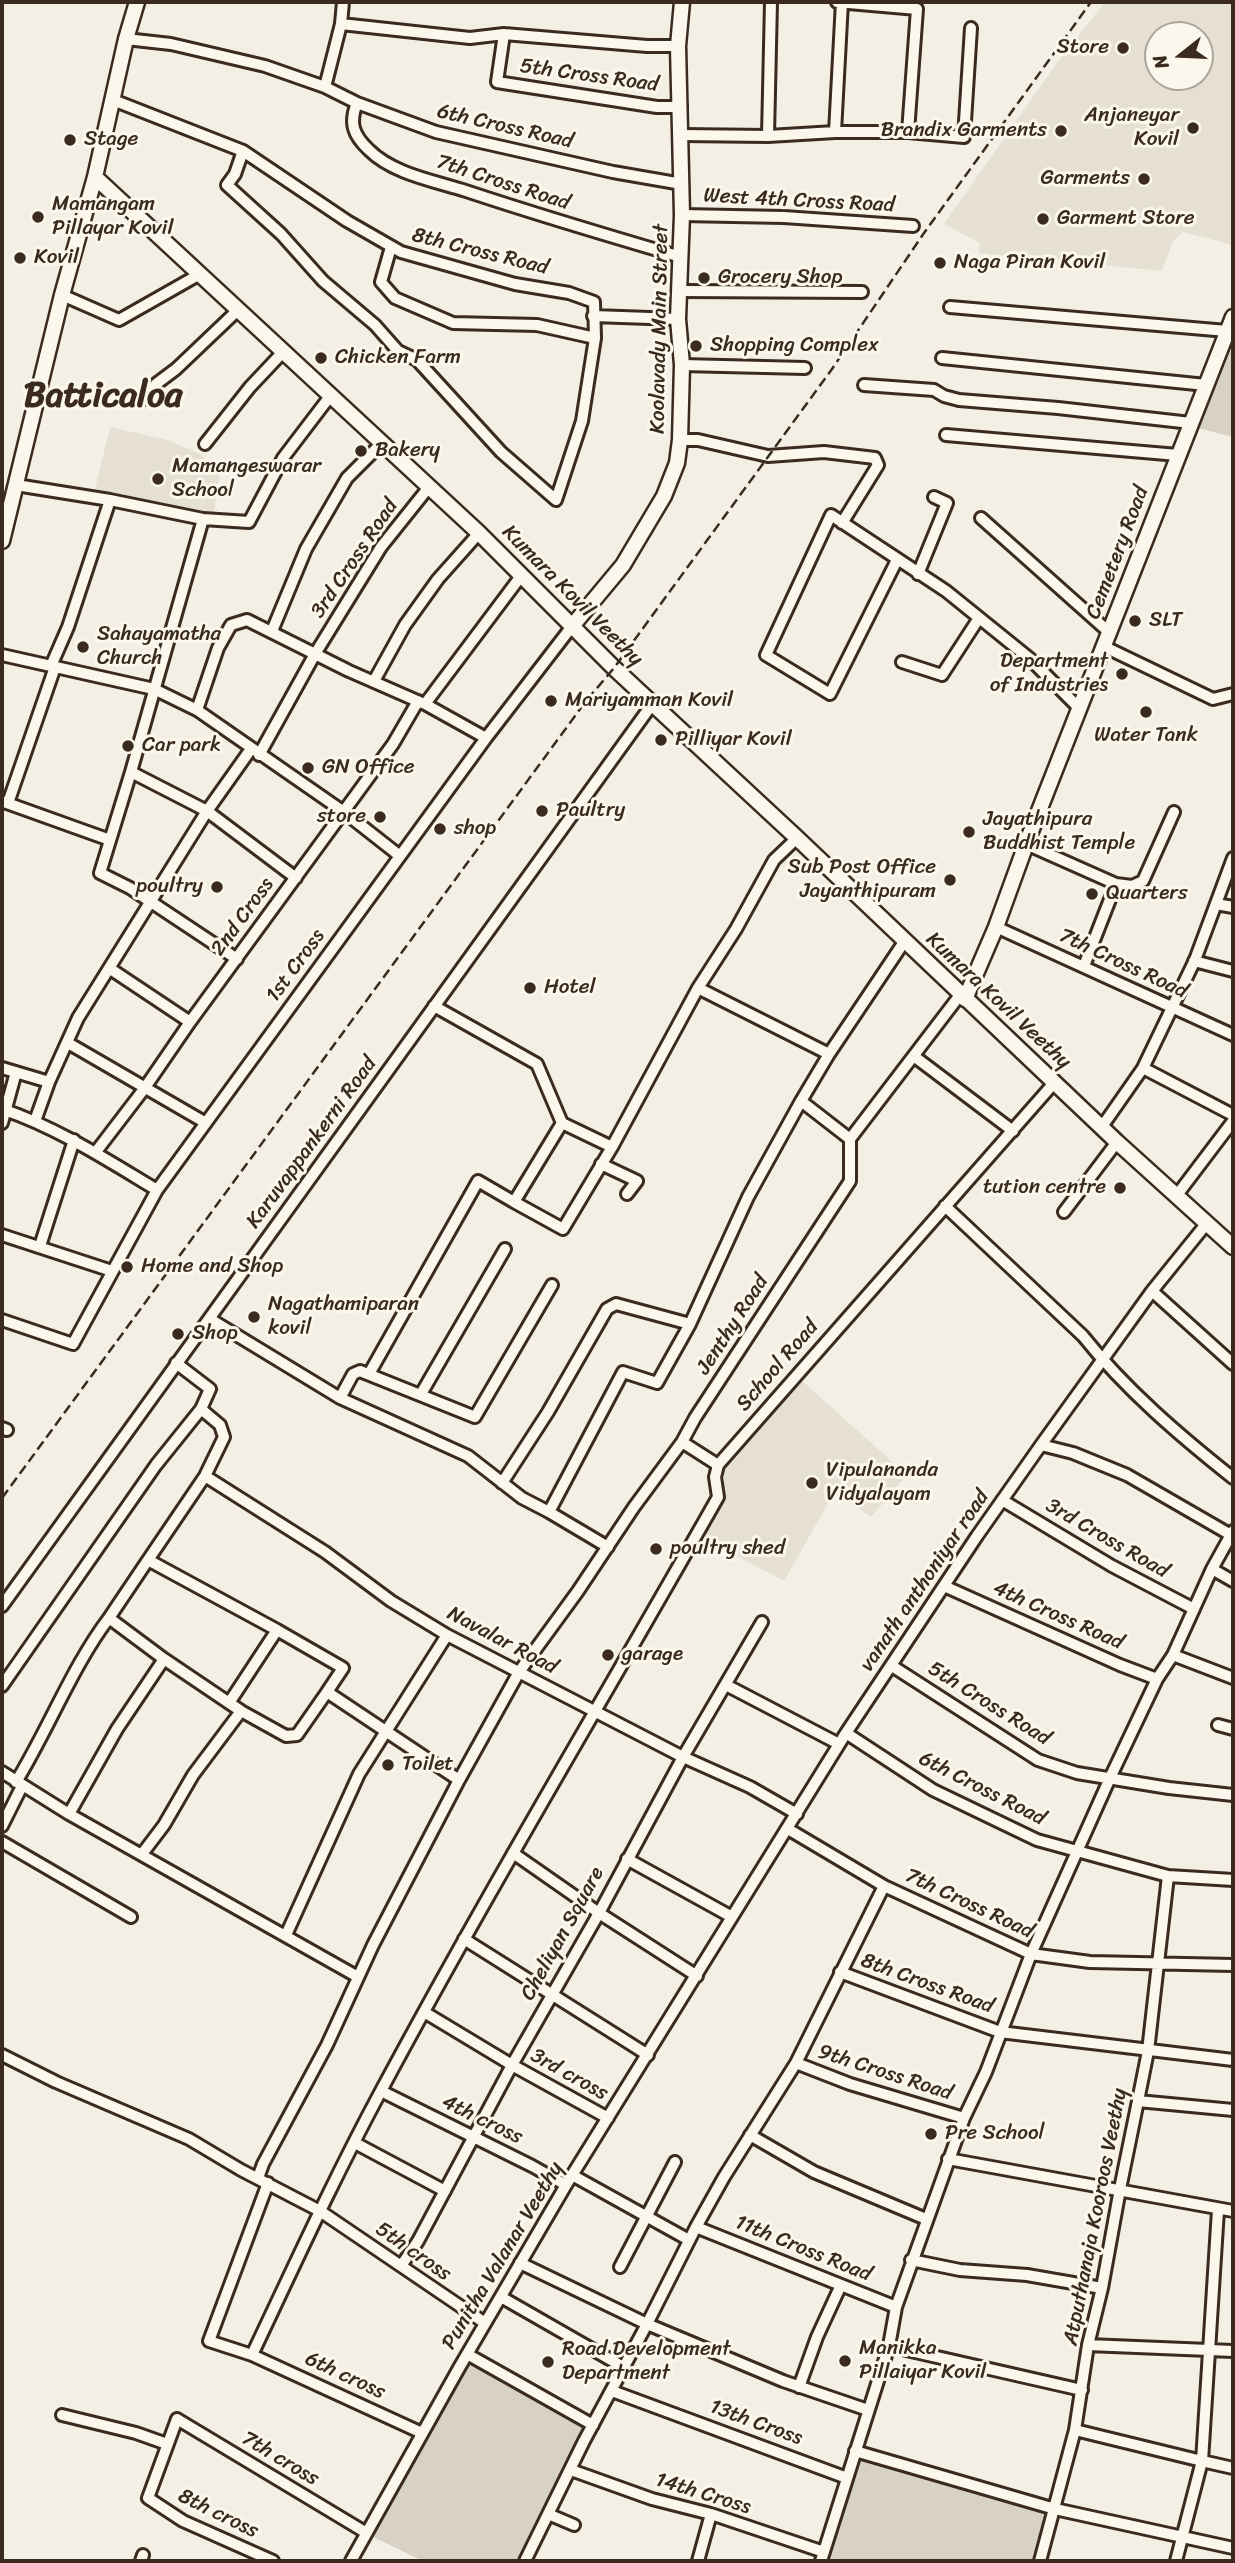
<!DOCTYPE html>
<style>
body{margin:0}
#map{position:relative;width:1235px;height:2563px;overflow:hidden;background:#f3efe4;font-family:Sriracha,sans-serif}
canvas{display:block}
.frame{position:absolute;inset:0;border:4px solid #3b2a1e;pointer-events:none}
.north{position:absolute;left:1144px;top:21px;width:70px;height:70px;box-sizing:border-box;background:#fbf7ec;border:2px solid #aea59a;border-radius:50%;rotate:252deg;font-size:19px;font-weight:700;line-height:28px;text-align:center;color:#3b2a1e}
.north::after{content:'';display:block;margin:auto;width:24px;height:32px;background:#3b2a1e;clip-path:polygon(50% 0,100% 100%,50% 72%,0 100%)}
</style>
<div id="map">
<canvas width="1235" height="2563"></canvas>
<div class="frame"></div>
<div class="north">N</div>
</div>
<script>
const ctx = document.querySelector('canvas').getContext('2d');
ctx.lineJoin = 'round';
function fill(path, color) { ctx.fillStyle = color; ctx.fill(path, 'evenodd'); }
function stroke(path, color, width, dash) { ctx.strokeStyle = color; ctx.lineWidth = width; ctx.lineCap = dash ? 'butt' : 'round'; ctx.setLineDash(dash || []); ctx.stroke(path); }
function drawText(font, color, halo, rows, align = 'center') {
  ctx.font = font + ' Sriracha,sans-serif'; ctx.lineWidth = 6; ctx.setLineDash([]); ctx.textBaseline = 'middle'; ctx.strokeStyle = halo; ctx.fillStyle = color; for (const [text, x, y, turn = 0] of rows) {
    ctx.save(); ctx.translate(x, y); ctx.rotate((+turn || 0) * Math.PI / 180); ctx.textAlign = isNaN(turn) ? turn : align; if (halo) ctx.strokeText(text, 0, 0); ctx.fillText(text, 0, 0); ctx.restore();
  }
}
fill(new Path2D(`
 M1105 2H1233V245L1183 232 1173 241 1162 271 979 253 980 243 944 224 1057 63ZM1158 35H1200V77H1158Z
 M110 427 167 440 198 453 220 470 214 513 95 489Z
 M800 1379 907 1475 871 1517 835 1491 784 1581 701 1537 722 1498 725 1465Z`), '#e5dfd4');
fill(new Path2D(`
 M1233 336V437L1198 428Z
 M470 2361 587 2425 522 2561H423L371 2536 445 2401Z
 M861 2457 1047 2511 1034 2561H828Z`), '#d8d1c6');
const minor = new Path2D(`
 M341 24 470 38 504 34 647 46H678
 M504 34 497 82 657 107H681
 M126 39 171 44 265 66 325 87 357 103 436 132 613 172 682 184
 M325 87 341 24 343 2
 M113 100 243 151 347 221 401 252 515 284 569 293 594 302 595 338 582 421 556 500 501 452 417 360 398 351 375 325 323 281 281 234 227 185 235 174 243 151
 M357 103C349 123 353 135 369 150 393 174 435 181 466 191 538 215 609 236 681 257
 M835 132 842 2
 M908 132 964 137 971 28
 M681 135 768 136 835 132H908L917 9 837 2
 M768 136 771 2
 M682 215 784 217 913 226
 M391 247 381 282 395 298 453 323 537 325 595 338
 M680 291 862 292
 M62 295 119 320 200 274
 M950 307 1227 331
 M593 316 678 319
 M942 358 1206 385
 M682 365 805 368
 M864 385 934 390 944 396 959 400 1058 408 1191 423
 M144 399 156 384 176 369 239 309
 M946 435 1178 455
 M680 440H698L768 456 824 452 875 458 878 465 842 523
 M205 444 250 387 283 352
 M16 485 110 500 203 519 249 522 283 458 331 395
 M981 518 1110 633
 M203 519 131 772 100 873 130 888 237 959
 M897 560 830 694 766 655 831 515 946 591 1029 658 1080 709
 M918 574 947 503 934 497
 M272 631 306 549 347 478 382 443
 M1105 647 1213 699 1233 694
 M2 655 154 689 197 710 344 812 400 856
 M902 662 942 675 979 618
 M51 666 68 627 110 500
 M374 681 405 625 438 579 479 533
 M197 710 218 648 231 625 247 620 349 671 422 703
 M486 738 425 704 521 576
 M259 755 315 654 381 547 429 487
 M131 772 207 811 296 878
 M4 802 110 840
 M8 803 55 667
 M1026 844 1116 884 1132 886 1143 881 1174 812
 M1216 904 1233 907
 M996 927 1233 1035
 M1194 961 1233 971
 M1084 966 1116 884
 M109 968 190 1022
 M698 988 736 929 774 860 797 838
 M434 1006 537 1064 562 1123 514 1202 563 1229 612 1147 698 988 829 1054
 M68 1043 206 1123
 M915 1057 1013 1131
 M2 1068 49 1082
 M1143 1068 1233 1115
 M801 1101 850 1139
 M2 1109C58 1128 107 1160 157 1190
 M35 1121 49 1082 78 1018 207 811 251 749
 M2 1123 16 1072
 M562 1123 612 1147
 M1101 1128 1143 1068 1195 960 1233 858
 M95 1153 144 1089 190 1022 393 744 418 701
 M601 1164 637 1181 627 1194
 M1177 1195 1233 1121
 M945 1206 1083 1336C1125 1389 1180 1436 1233 1478
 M1064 1212 1117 1142
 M2 1235 112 1271
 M40 1246 74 1140
 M1152 1291 1233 1364
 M210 1319 340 1398 468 1456 522 1498 549 1512
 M2 1320 73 1344 157 1190 486 738 573 625
 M369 1374 478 1181 514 1202
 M421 1394 505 1249
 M340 1398 353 1374 360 1371 475 1417 552 1285
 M2 1428 7 1430
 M682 1442 718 1465
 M1041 1445 1073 1453 1127 1475 1231 1535
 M205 1476 325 1552 391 1601 447 1635 683 1757 750 1787 797 1814
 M502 1483 548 1412 607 1309 616 1304 690 1324
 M1002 1500 1112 1566 1194 1609
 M608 1547 549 1512 623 1372 657 1383 690 1324 748 1197 801 1101 829 1054 904 942
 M148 1560 205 1476 224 1437 220 1425 201 1409 210 1389 176 1363
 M1212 1569 1233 1581
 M944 1586 1120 1665 1157 1679
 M2 1606 653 703
 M1173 1655 1233 1678
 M164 1659 109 1618 148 1560 277 1630
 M892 1666 1038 1760 1077 1773 1169 1788 1233 1795
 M726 1685 839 1744
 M2 1686 156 1465 201 1409
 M229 1703 277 1630 343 1668 327 1692
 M241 1711 286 1736 297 1735 327 1692 459 1780
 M1218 1725 1233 1729
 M846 1733 933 1790 1037 1840 1168 1876 1233 1880
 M2 1772 69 1814 358 1977
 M16 1782C48 1730 73 1665 109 1618
 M69 1814 117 1729 164 1659 241 1711 193 1775 164 1825 142 1854
 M2 1826 22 1786
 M788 1829 884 1886 1031 1954 1090 1962 1233 1965
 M2 1842 131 1917
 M513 1853 599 1913 697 1976
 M627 1859 732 1917
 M286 1935 359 1774 447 1635
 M464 1939 648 2055
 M840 1972 1000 2032 1233 2060
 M424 2012 512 2065 608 2118
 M2 2055 56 2082 189 2139 241 2170 320 2211 485 2323
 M796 2063 850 2084 964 2118
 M381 2091 532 2166 566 2185
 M1138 2101 1233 2110
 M750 2135 814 2172 926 2219
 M355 2143 445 2191
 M948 2159 1233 2211
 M572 2175 689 2240
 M258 2178 263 2164 327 2045 373 1945 459 1780 519 1672 578 1591 634 1507 682 1442 695 1418 850 1181V1139L960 995
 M268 2183 209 2341 252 2355 422 2433
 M1218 2210 1202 2461 1233 2468
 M696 2227 896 2307
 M911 2260 960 2270 1027 2275 1102 2288
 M520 2263 647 2324 783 2381 868 2410
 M401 2266 418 2241 512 2065 599 1913 683 1757 762 1622
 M620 2267 675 2162
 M501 2297 625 2368
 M1088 2345 1233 2351
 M889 2346 1082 2390
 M467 2354 593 2425
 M252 2355C294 2266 335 2176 382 2089 489 1889 606 1695 718 1497L715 1477 718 1465 1054 1083
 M799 2387 817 2337 841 2285
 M612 2391 847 2478
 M62 2415 136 2433 167 2444
 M1075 2430 1202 2461 1176 2561
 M855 2451 1055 2509 1233 2548
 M571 2470 652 2499 711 2514 824 2552
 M548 2514 574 2525
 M141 2561 143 2555
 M273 2561 183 2521 148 2498 177 2419 365 2532
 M351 2561 459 2368 566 2185 846 1733 977 1536 1041 1445 1152 1291 1207 1223
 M525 2561 584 2441 647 2324 696 2227 724 2177 796 2063 884 1886
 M698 2561 711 2514
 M821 2561 889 2346 896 2307 964 2118 986 2072 1031 1954 1110 1778 1157 1679 1173 1655 1212 1569 1233 1531
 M1040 2561 1075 2430 1088 2345 1102 2288 1120 2189 1138 2101 1148 2051 1168 1876`);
const major = new Path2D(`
 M95 177 479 533 614 668 797 838 1117 1142 1233 1247
 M2 541 62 295 95 177 126 39 137 2
 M573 625 623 565 664 496 677 463 680 440 682 365 678 319 682 215 678 46 682 2
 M965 999 996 927 1028 839 1233 317`);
stroke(minor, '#3b2a1e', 16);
stroke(major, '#3b2a1e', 19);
stroke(minor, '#fbf7ec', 10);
stroke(major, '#fbf7ec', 14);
stroke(new Path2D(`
 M2 1498 586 701 614 668 832 369 924 233 1091 2`), '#3b2a1e', 2.5, [10, 5]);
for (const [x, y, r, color] of [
 [1123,48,7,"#3b2a1e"],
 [1193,128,7,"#3b2a1e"],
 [1061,131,7,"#3b2a1e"],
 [70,140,7,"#3b2a1e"],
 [1144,179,7,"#3b2a1e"],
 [38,217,7,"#3b2a1e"],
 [1043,219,7,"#3b2a1e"],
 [20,258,7,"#3b2a1e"],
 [940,263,7,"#3b2a1e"],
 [704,278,7,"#3b2a1e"],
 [696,346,7,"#3b2a1e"],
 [321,358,7,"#3b2a1e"],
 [361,451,7,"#3b2a1e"],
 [158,479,7,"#3b2a1e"],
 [1135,621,7,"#3b2a1e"],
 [83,647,7,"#3b2a1e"],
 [1122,674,7,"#3b2a1e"],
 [551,701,7,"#3b2a1e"],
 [1146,712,7,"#3b2a1e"],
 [661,740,7,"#3b2a1e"],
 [128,746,7,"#3b2a1e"],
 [308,768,7,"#3b2a1e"],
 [542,811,7,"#3b2a1e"],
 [380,817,7,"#3b2a1e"],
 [440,829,7,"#3b2a1e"],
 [969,832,7,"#3b2a1e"],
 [950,880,7,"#3b2a1e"],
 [217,887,7,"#3b2a1e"],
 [1092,894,7,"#3b2a1e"],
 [530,988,7,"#3b2a1e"],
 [1120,1188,7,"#3b2a1e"],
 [127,1267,7,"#3b2a1e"],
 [254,1317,7,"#3b2a1e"],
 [178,1334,7,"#3b2a1e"],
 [812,1483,7,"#3b2a1e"],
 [656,1549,7,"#3b2a1e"],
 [608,1655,7,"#3b2a1e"],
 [388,1765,7,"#3b2a1e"],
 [931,2134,7,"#3b2a1e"],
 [845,2361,7,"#3b2a1e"],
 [548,2362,7,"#3b2a1e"]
]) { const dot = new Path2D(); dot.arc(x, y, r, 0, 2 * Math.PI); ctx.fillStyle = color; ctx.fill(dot); stroke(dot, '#fbf7ec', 2.5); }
drawText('21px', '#3b2a1e', '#fbf7ec', [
 ["Store",1109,48,"right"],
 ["Anjaneyar",1179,116,"right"],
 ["Kovil",1179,140,"right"],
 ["Brandix Garments",1047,131,"right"],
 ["Stage",84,140],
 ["Garments",1130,179,"right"],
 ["Mamangam",52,205],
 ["Pillayar Kovil",52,229],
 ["Garment Store",1057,219],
 ["Kovil",34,258],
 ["Naga Piran Kovil",954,263],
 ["Grocery Shop",718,278],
 ["Shopping Complex",710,346],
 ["Chicken Farm",335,358],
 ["Bakery",375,451],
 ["Mamangeswarar",172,467],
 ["School",172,491],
 ["SLT",1149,621],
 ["Sahayamatha",97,635],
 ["Church",97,659],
 ["Department",1108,662,"right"],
 ["of Industries",1108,686,"right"],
 ["Mariyamman Kovil",565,701],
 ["Water Tank",1146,736,"center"],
 ["Pilliyar Kovil",675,740],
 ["Car park",142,746],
 ["GN Office",322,768],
 ["Paultry",556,811],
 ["store",366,817,"right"],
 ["Jayathipura",983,820],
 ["Buddhist Temple",983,844],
 ["shop",454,829],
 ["Sub Post Office",936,868,"right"],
 ["Jayanthipuram",936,892,"right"],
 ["poultry",203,887,"right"],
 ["Quarters",1106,894],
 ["Hotel",544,988],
 ["tution centre",1106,1188,"right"],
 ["Home and Shop",141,1267],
 ["Nagathamiparan",268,1305],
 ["kovil",268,1329],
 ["Shop",192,1334],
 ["Vipulananda",826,1471],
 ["Vidyalayam",826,1495],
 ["poultry shed",670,1549],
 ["garage",622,1655],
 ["Toilet",402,1765],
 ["Pre School",945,2134],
 ["Manikka",859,2349],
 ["Pillaiyar Kovil",859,2373],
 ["Road Development",562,2350],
 ["Department",562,2374]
], 'left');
drawText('21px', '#3b2a1e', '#fbf7ec', [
 ["5th Cross Road",589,76,8],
 ["6th Cross Road",505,127,13],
 ["7th Cross Road",503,183,18],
 ["West 4th Cross Road",799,201,3],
 ["8th Cross Road",480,252,14],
 ["Koolavady Main Street",660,329,-89],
 ["Cemetery Road",1118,553,-69],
 ["3rd Cross Road",355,559,-56],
 ["Kumara Kovil Veethy",572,596,45],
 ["2nd Cross",243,917,-54],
 ["7th Cross Road",1123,964,25],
 ["1st Cross",296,966,-54],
 ["Kumara Kovil Veethy",998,1001,43],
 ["Karuvappankerni Road",312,1143,-54],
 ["Jenthy Road",733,1325,-57],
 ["School Road",778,1366,-49],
 ["3rd Cross Road",1107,1539,30],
 ["vanath anthoniyar road",925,1581,-56],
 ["4th Cross Road",1058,1616,24],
 ["Navalar Road",502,1641,28],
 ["5th Cross Road",989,1704,32],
 ["6th Cross Road",982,1789,27],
 ["7th Cross Road",969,1904,25],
 ["Cheliyan Square",563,1934,-61],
 ["8th Cross Road",927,1984,20],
 ["9th Cross Road",885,2073,18],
 ["3rd cross",569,2075,29],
 ["4th cross",482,2120,26],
 ["Atputhanaja Kooroos Veethy",1096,2217,-79],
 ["11th Cross Road",803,2249,22],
 ["5th cross",413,2252,35],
 ["Punitha Valanar Veethy",503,2256,-59],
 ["6th cross",345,2376,25],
 ["13th Cross",756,2423,20],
 ["7th cross",280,2459,31],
 ["14th Cross",703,2494,17],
 ["8th cross",218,2514,26]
]);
drawText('bold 35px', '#3b2a1e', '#fbf7ec', [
 ["Batticaloa",103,397]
]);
</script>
